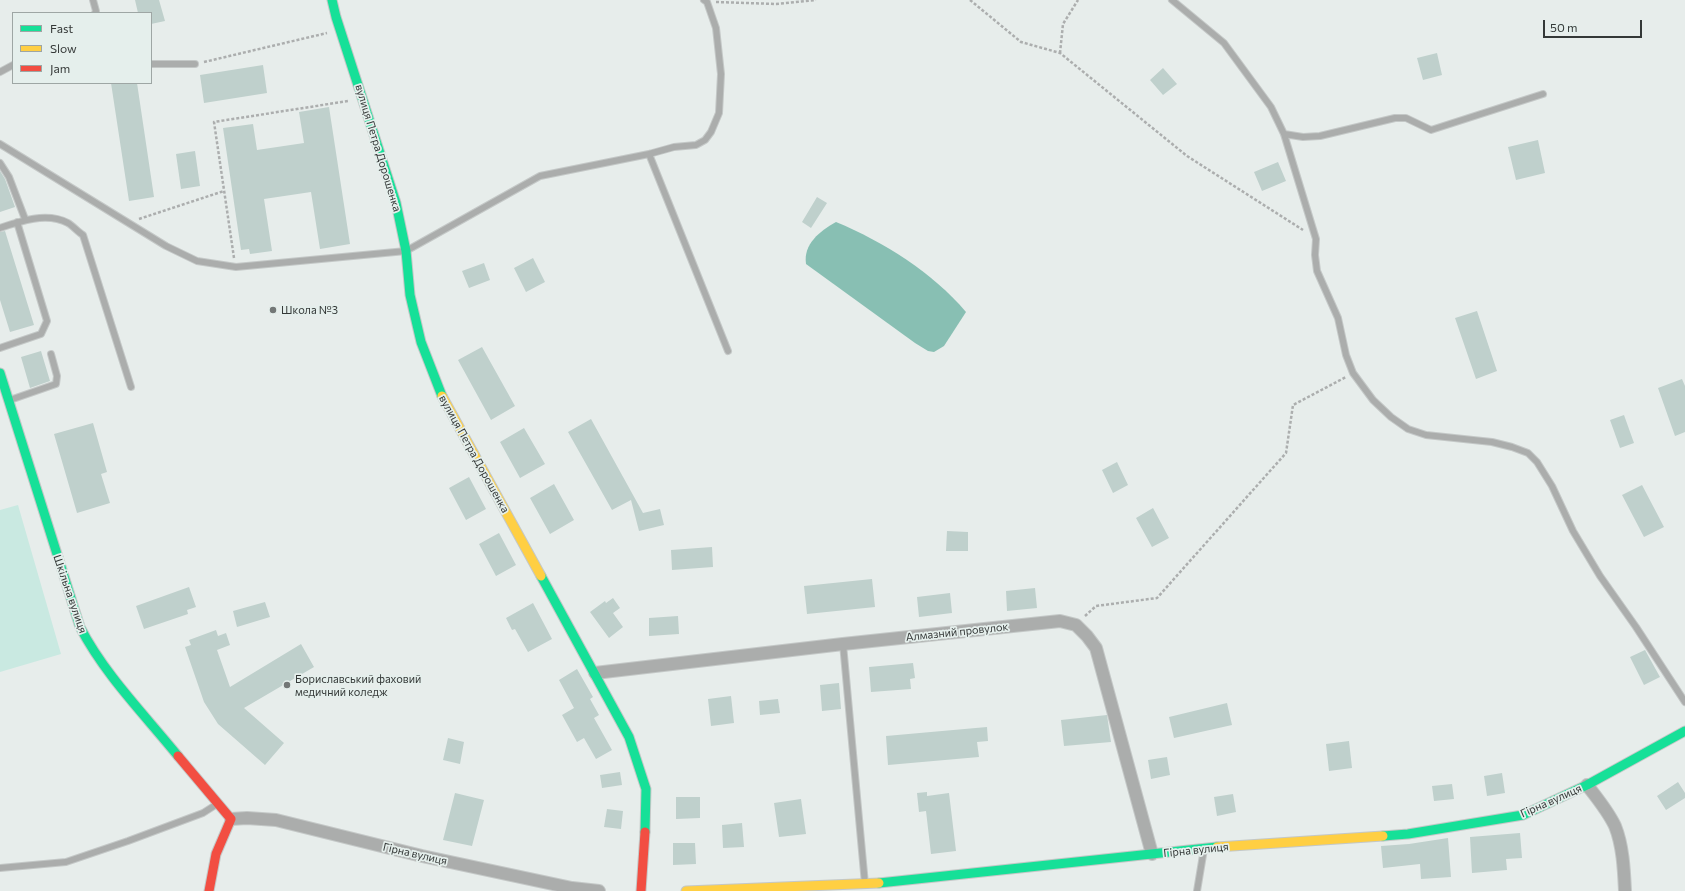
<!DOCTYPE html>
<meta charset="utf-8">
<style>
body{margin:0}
#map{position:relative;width:1685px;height:891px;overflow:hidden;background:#e7edeb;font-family:Commissioner,sans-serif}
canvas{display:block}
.legend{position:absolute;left:12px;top:12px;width:140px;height:72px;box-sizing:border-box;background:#e5efec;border:1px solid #9ea6a4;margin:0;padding:5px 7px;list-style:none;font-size:12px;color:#343837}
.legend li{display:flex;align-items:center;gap:8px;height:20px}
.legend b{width:20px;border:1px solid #9ea6a4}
.scale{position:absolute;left:1543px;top:20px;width:99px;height:18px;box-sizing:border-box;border:2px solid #343837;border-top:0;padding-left:5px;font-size:12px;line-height:14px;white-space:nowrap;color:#343837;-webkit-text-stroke:3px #e5efec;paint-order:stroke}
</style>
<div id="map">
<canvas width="1685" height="891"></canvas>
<ul class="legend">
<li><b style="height:5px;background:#16e098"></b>Fast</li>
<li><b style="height:5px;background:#ffcf43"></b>Slow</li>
<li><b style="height:5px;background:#f24e42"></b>Jam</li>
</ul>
<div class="scale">50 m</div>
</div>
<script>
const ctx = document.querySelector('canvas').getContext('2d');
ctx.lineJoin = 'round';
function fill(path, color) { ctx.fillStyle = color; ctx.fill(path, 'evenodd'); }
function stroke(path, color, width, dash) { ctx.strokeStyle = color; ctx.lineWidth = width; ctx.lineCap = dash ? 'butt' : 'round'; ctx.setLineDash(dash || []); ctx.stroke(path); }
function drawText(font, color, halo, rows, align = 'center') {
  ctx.font = font + ' Commissioner,sans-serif'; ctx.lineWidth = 3.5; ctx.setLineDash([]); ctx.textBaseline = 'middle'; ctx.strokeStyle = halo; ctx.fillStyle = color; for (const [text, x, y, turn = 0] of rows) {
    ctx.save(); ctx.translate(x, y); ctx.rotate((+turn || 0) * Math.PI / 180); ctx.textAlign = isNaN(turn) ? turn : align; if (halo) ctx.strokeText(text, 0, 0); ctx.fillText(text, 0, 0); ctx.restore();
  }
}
fill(new Path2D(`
 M18 505 61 654 0 672V510Z`), '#c9e9e1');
fill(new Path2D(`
 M836 222C884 242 932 272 966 312L944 346 934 352 928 351 915 343 806 264C803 244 820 231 836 222Z`), '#88bfb3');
fill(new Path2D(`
 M135 0H159L165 21 151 24V13H138Z
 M1437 53 1442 75 1423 80 1417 58Z
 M263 65 267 93 204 103 200 75Z
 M1163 68 1177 84 1163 95 1150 80Z
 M111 83H137L154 197 129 201Z
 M329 107 350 244 320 249 311 192 264 199 272 251 250 254 249 249 241 250 223 128 253 124 257 150 304 143 299 112Z
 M1538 140 1545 173 1516 180 1508 147Z
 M195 151 200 186 181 189 176 154Z
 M1278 162 1286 181 1262 191 1254 172Z
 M0 171 5 179 15 207 0 212Z
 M817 197 827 203 811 228 802 222Z
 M5 231 34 325 10 332 0 300V232Z
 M533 258 545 282 526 292 514 268Z
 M484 263 490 280 469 288 462 271Z
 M1477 311 1497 371 1476 379 1455 318Z
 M482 347 515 406 491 420 458 360Z
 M41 351 50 381 30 388 21 357Z
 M1682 379 1685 386V432L1675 436 1658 388Z
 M1624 415 1634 443 1620 448 1610 420Z
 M591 419 643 513 660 509 664 525 639 531 631 500 612 510 568 432Z
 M93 423 107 472 101 474 110 503 77 513 54 434Z
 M524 428 545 464 520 478 500 442Z
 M1117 462 1128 485 1113 493 1102 470Z
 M469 477 486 509 466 520 449 488Z
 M554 484 574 520 550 534 530 498Z
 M1642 485 1664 527 1644 537 1622 495Z
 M1153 508 1169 538 1152 547 1136 518Z
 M947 531 968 532V551H946Z
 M499 533 516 565 496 576 479 544Z
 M712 547 713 567 672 570 671 550Z
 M872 579 875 607 807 614 804 586Z
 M189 587 196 607 187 610 188 614 144 629 136 606Z
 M1035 588 1037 608 1007 611 1006 591Z
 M950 593 952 613 919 617 917 597Z
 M613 598 620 608 613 613 623 627 609 638 590 612 605 601 606 603Z
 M265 602 270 617 237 627 233 611Z
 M533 603 552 639 528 652 515 629 512 630 506 618Z
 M678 616 679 634 649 636V618Z
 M216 630 218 636 226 633 230 645 217 650 230 687 301 644 314 667 244 708 284 743 265 765 218 724 204 702 185 647 191 645 189 640Z
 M1645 650 1660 677 1644 685 1630 657Z
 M913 663 915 678 910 679 911 689 871 692 869 667Z
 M577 669 593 697 590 699 599 715 594 718 612 750 596 759 584 738 577 742 562 715 574 708 559 680Z
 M839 683 841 709 822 711 820 685Z
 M731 696 734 723 711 726 708 699Z
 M778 699 780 713 760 715 759 701Z
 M1227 703 1232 725 1174 738 1169 717Z
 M1107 715 1111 742 1064 746 1061 720Z
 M987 727 988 741 977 742 979 757 888 765 886 736Z
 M448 738 464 742 460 764 443 760Z
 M1349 741 1352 768 1329 771 1326 744Z
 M1167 757 1170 775 1151 779 1148 760Z
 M620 772 622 785 602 788 600 775Z
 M1502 773 1505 793 1487 796 1484 776Z
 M1678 782 1685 793V798L1666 810 1657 796Z
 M1452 784 1454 799 1434 801 1432 786Z
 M927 792V796L949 793 956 851 931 854 926 811 919 812 917 793Z
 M455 793 484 800 472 846 443 840Z
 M1233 794 1236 812 1217 816 1214 797Z
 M676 797H700V818L676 819Z
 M801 799 806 834 779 837 774 803Z
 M607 809 623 811 621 829 604 827Z
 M742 823 744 847 723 848 722 825Z
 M1520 833 1522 858 1506 859 1507 870 1472 873 1470 837Z
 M1448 838 1451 877 1421 879 1420 864 1383 868 1381 846 1409 844Z
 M673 843H695L696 864 673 865Z`), '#bfd0cc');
const lane = new Path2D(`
 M93 0 96 11 95 13
 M1172 0 1224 43 1271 107 1284 134 1316 239 1315 255 1317 271 1338 318 1346 355 1353 373 1373 400 1391 417 1408 429 1426 435 1492 442 1512 447 1528 453 1537 462 1552 486 1573 531 1600 576 1636 627 1685 702
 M151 64H195
 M0 72 13 65
 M1284 134 1303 137 1320 136 1395 118H1406L1431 130 1543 94
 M0 144 166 246 197 261 236 267 406 251 540 176 649 154 674 147 696 145 705 140 711 132 719 113 721 74 716 28 707 2 704 0
 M649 154 728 351
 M0 163 9 177 25 219
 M0 228C20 221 47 212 68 223 73 226 78 232 83 235L131 387
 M0 348 41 334 47 321 17 222
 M10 400 56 384 57 376 51 354
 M843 644 865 884
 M0 868 66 862 128 841 203 813 217 804
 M1197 891 1204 849`);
const street = new Path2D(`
 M595 673 843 644 1060 621 1076 625 1087 636 1096 648 1152 854
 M1587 785C1597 798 1608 811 1615 826 1623 846 1624 870 1625 891
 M231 819 247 818 276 820 422 856 572 888 599 891`);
const fast = new Path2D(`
 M332 0 336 17 396 203 406 251 410 295 421 342 442 396
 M0 373 80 627C105 675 144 714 178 756
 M541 576 629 737 646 789 645 832
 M1383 836 1408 834 1523 815 1587 785 1685 731
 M879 883 1217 847`);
const slow = new Path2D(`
 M442 396 541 576
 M1217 847 1383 836
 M686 891 879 883`);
const jam = new Path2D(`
 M178 756 231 819 216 854 209 891
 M641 891 645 832`);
stroke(lane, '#c4c8c7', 8);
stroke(street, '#c4c8c7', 14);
stroke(fast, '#c4c8c7', 11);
stroke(slow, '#c4c8c7', 11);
stroke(jam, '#c4c8c7', 11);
stroke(new Path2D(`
 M970 0 1021 42 1060 53 1187 156 1303 230
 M716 2 776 4 816 0
 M1060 53 1063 24 1078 0
 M204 62 327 33
 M139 219 224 191
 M234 258 214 122 348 101
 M1085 616 1096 606 1157 598 1286 453 1293 405 1346 377`), '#acaeae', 2.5, [3, 2]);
stroke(lane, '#abadac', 6);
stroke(street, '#abadac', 12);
stroke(fast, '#16e098', 9);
stroke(slow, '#ffcf43', 9);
stroke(jam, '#f24e42', 9);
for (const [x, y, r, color] of [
 [273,310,4,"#737776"],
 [287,685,4,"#737776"]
]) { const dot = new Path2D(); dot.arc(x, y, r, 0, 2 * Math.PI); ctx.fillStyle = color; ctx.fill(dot); stroke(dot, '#e5efec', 1.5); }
drawText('11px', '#343837', '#e5efec', [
 ["вулиця Петра Дорошенка",378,148,73],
 ["вулиця Петра Дорошенка",474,454,61],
 ["Шкільна вулиця",70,594,71],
 ["Алмазний провулок",957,632,-6],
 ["Гірна вулиця",1551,801,-24],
 ["Гірна вулиця",1196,850,-6],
 ["Гірна вулиця",415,854,13]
]);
drawText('11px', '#343837', '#e5efec', [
 ["Школа №3",281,310],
 ["Бориславський фаховий",295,679],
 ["медичний коледж",295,692]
], 'left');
</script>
